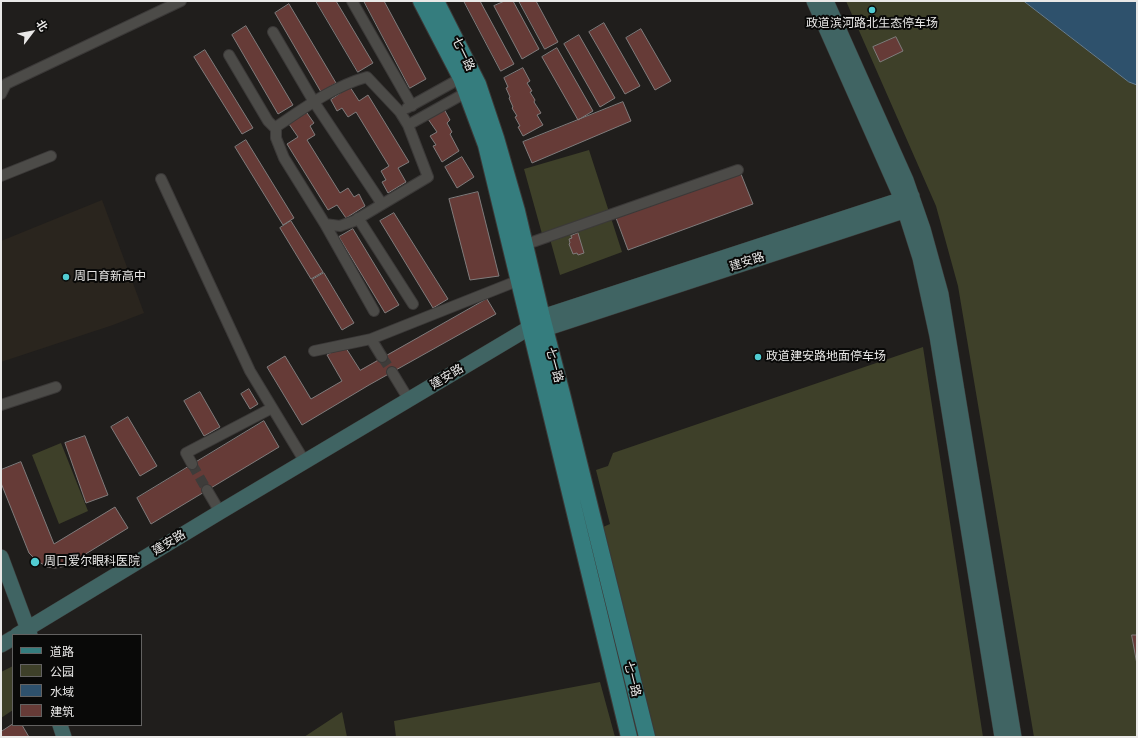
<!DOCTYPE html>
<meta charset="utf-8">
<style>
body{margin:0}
#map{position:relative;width:1138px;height:738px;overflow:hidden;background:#201e1c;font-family:Lora,"Noto Sans SC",serif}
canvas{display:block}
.frame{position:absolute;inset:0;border:2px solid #e9e8e7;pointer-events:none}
.legend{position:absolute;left:12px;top:634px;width:130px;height:92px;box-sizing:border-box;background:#090908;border:1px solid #636261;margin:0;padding:5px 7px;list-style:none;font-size:12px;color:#e9e8e7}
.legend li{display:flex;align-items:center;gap:8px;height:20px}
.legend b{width:20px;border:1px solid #636261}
.north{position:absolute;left:12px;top:12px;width:40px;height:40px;-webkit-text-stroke:3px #090908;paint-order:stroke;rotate:58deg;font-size:11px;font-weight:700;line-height:16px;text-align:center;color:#e9e8e7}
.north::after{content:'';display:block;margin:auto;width:14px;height:18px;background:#e9e8e7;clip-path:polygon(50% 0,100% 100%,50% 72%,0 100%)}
</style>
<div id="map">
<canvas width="1138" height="738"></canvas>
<div class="frame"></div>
<ul class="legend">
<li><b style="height:5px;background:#357d7e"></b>道路</li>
<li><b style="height:11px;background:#3e4029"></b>公园</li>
<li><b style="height:11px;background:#2e516c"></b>水域</li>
<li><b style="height:11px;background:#663b37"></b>建筑</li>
</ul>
<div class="north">北</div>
</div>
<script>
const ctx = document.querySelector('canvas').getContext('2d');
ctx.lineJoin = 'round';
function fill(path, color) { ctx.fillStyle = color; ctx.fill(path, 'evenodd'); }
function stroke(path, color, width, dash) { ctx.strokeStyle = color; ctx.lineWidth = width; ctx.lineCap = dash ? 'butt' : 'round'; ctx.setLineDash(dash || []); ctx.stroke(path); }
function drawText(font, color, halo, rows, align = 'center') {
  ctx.font = font + ' Lora,"Noto Sans SC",serif'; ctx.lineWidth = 4; ctx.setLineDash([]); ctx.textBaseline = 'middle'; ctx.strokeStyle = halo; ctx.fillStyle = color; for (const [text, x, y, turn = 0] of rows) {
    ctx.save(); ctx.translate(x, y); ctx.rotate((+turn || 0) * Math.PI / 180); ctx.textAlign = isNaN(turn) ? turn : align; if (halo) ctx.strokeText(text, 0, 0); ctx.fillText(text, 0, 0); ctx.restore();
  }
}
fill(new Path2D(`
 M102 200 144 313 113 325 1 362V241Z`), '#2a251e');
fill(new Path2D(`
 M846 1H1024L1129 82 1137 85V737H1034L958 286 936 206Z
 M589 150 622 252 560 275 550 239 544 241 524 169Z
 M923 347 983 737H653L603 527 610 524 596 470 608 466 613 453Z
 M61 443 88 511 59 524 32 455Z
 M13 666V710L1 718V672Z
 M600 682 615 737H396L394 721Z
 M342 712 347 737H304Z`), '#3e4029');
const water = new Path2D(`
 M1024 1H1137V85L1129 82Z`);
fill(water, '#2e516c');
stroke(water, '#667e91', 1);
const building = new Path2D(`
 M316 1H336L373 63 358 72Z
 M364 1H384L426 79 410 88Z
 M464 1H480L514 64 501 71Z
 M505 1H513L539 49 522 59 494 6Z
 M519 1H536L558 42 545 49Z
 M289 4 336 83 321 92 275 13Z
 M604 23 640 86 625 94 589 32Z
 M246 26 293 105 278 114 232 35Z
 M641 29 671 81 655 90 626 38Z
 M579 35 615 98 600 107 564 44Z
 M896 37 903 51 880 62 873 47Z
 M557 48 593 111 578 120 542 57Z
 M205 50 253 128 242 134 194 57Z
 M523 68 530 81 527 83 532 91 530 92 535 100 534 102 541 113 537 115 543 125 523 136 518 127 520 126 515 117 517 116 512 108 513 107 509 98 510 97 506 88 508 87 504 78Z
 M350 87 359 101 368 95 409 162 398 168 406 182 388 193 382 182 386 180 381 171 389 166 356 112 348 117 342 108 337 111 331 100Z
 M623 102 631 121 532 163 523 142Z
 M444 109 450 120 447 123 452 132 450 134 459 151 442 162 433 146 436 145 430 136 437 132 428 119Z
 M307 113 314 123 310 126 315 135 307 140 340 193 348 188 354 197 359 194 365 206 346 218 337 205 328 210 287 144 298 137 289 124Z
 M246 140 294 218 283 225 235 147Z
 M462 157 474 177 457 188 445 167Z
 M741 174 753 204 628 250 616 218Z
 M478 192 499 276 470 280 449 199Z
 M394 213 448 299 433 308 380 221Z
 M291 221 323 272 311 279 280 228Z
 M353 229 399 305 385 313 339 237Z
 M578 233 584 253 578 255 577 253 573 254 569 244 570 243 569 239 572 238 571 236Z
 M324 273 354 323 342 330 312 280Z
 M487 299 496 314 369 385 302 425 267 367 285 356 311 399 342 381 327 355 344 345 360 370Z
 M249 389 258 404 250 409 241 394Z
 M200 392 220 427 204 436 184 401Z
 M128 417 157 466 140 476 111 427Z
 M264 421 279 447 151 524 137 498Z
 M85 436 108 495 86 503 65 443Z
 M21 462 54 544 115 507 128 528 66 566 55 568 47 567 36 560 29 553 1 483V470Z
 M1132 635H1137V664Z
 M13 724 22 725 29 737H1V732Z`);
fill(building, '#663b37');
stroke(building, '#807c7c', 1);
stroke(new Path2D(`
 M382 357 392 372
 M192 464 207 490`), '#3e3c3a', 10, [10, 5]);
const street = new Path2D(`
 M352 1 412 106
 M273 32 314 102 382 204
 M229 55 268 121 276 129
 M367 77 400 112 408 125 428 177 354 221 340 226 325 224 284 158 276 138V127C304 108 334 86 367 77Z
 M1 94 6 84 181 1
 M407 108 461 78
 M408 125 467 92
 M1 176 51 156
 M161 179 250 371 305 462
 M358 218 413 304
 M325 224 374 311
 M524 245 738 170
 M314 351 371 339
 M382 357 371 339 517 281
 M392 372 409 400
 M1 405 56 387
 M192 464 186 453 272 408
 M207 490 220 512`);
const secondary = new Path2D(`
 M814 1 900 195 920 258 937 336 1002 737
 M826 1 906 180 923 229 941 294 1014 737
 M532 328 545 329 913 208
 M1 557 30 635
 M17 635 220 512 529 328 542 317 912 196
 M1 645 13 638
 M60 725 64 737`);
const primary = new Path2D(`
 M421 1 461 78 486 145 629 737
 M436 1 478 84 496 138 517 211 542 317 562 394 647 737`);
stroke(street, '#3b3938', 12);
stroke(secondary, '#3b3938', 16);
stroke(primary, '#3b3938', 18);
stroke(street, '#4c4b48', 10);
stroke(secondary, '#406463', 15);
stroke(primary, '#357d7e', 16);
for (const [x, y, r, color] of [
 [872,10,4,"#51ccd2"],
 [66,277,4,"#51ccd2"],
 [758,357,4,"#51ccd2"],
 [35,562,5,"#51ccd2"]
]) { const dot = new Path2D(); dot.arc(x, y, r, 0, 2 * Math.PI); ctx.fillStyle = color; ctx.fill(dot); stroke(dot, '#090908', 1.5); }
drawText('12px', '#e9e8e7', '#090908', [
 ["政道滨河路北生态停车场",872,24,"center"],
 ["周口育新高中",74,277],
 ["政道建安路地面停车场",766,357],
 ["周口爱尔眼科医院",44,562]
], 'left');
drawText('12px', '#e9e8e7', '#090908', [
 ["七一路",463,54,64],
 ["建安路",747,262,-18],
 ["七一路",554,365,75],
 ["建安路",447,377,-31],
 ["建安路",169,543,-31],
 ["七一路",632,679,76]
]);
</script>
